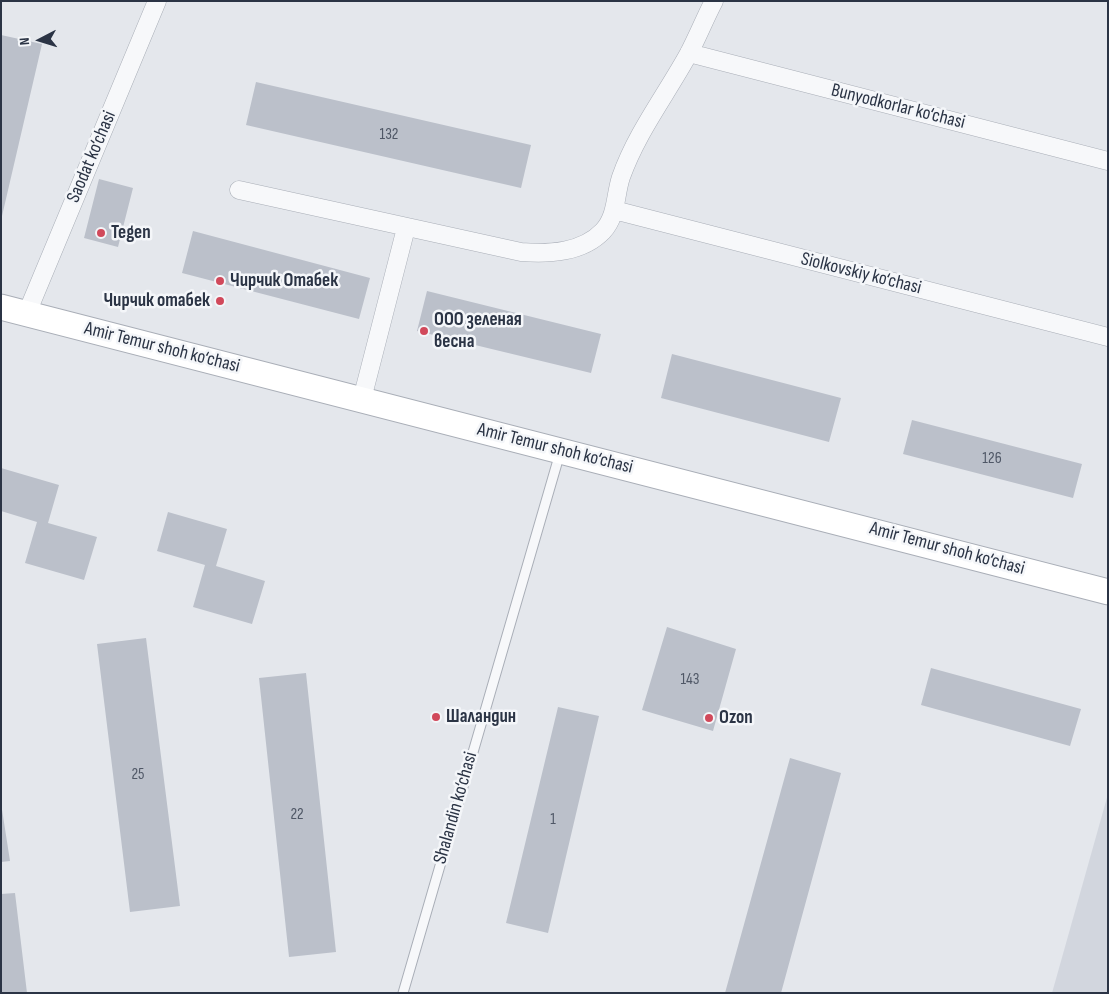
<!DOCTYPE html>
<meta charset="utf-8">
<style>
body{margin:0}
#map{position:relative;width:1109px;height:994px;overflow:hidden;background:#e4e7ec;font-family:"Sofia Sans Condensed",sans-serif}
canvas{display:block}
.frame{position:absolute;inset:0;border:2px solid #2b3445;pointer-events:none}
.north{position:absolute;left:15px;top:15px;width:50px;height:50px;-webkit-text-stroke:4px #f4f6f9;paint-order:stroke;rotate:265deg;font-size:14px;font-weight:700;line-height:20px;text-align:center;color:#2b3445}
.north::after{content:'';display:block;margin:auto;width:18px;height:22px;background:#2b3445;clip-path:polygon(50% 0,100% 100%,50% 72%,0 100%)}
</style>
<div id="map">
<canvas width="1109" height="994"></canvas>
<div class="frame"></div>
<div class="north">N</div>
</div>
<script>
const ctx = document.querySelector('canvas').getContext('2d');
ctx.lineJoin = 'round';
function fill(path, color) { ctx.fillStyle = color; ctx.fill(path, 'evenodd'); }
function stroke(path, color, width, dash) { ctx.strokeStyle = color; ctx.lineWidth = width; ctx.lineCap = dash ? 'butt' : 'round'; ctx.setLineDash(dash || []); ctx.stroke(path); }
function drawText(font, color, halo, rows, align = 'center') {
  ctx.font = font + ' "Sofia Sans Condensed",sans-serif'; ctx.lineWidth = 5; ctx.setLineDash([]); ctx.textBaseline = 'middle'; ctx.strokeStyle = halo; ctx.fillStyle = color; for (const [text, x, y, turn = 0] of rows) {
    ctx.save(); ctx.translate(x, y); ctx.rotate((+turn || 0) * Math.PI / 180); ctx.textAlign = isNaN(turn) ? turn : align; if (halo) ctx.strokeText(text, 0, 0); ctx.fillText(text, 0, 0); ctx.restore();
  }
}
fill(new Path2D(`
 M1108 794V993H1052Z`), '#d2d6de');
fill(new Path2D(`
 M1 35 42 44 2 216H1Z
 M256 82 531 145 521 188 246 125Z
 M99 179 133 188 118 247 84 238Z
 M193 231 370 278 359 319 182 273Z
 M427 291 601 334 591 373 417 331Z
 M672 354 841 398 829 442 661 398Z
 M912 420 1082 464 1073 498 903 454Z
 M1 468 59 485 48 523 97 537 84 580 25 563 37 522 1 511Z
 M168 512 227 529 216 566 265 581 252 624 193 607 205 565 157 551Z
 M667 627 736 649 713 731 642 710Z
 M146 638 180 906 130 912 97 644Z
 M931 668 1081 709 1070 746 921 705Z
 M306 673 336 952 289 957 259 678Z
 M558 707 599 716 548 933 506 923Z
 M790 758 841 773 781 993H725Z
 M1 803 10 861 1 862Z
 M15 893 27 993H1V894Z`), '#bbc0ca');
const lane = new Path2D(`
 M403 993 560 453`);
const street = new Path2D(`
 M689 53 1108 161
 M239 190 521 252C549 254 582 253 603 231 617 216 615 195 621 177 637 132 666 95 689 53 698 36 705 18 714 1
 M614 210 1108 337
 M27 313 157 1
 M362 399 406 228`);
const secondary = new Path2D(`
 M1 307 1108 592`);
stroke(lane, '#a9aeb7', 11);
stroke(street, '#a9aeb7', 19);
stroke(secondary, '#a9aeb7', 27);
stroke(lane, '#f7f8fa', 9);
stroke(street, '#f7f8fa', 18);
stroke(secondary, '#fff', 25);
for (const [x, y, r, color] of [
 [101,233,5,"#d1495b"],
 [220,281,5,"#d1495b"],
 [220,301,5,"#d1495b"],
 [424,331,5,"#d1495b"],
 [436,717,5,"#d1495b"],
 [709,718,5,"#d1495b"]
]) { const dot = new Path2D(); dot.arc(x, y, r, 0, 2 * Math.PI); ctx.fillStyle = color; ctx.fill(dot); stroke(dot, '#f4f6f9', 2); }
drawText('16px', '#4f5766', null, [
 ["132",389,135],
 ["126",992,459],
 ["143",690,680],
 ["25",138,775],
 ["22",297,815],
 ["1",553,820]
]);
drawText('19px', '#2b3445', '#f4f6f9', [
 ["Bunyodkorlar ko‘chasi",898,107,14],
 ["Saodat ko‘chasi",92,157,-67],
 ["Siolkovskiy ko‘chasi",861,274,14],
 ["Amir Temur shoh ko‘chasi",162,348,14],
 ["Amir Temur shoh ko‘chasi",555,449,14],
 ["Amir Temur shoh ko‘chasi",947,549,15],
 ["Shalandin ko‘chasi",456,808,-74]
]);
drawText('bold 19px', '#2b3445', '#f4f6f9', [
 ["Tegen",111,233],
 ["Чирчик Отабек",230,281],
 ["Чирчик отабек",210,301,"right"],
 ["ООО зеленая",434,320],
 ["весна",434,342],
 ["Шаландин",446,717],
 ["Ozon",719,718]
], 'left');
</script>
